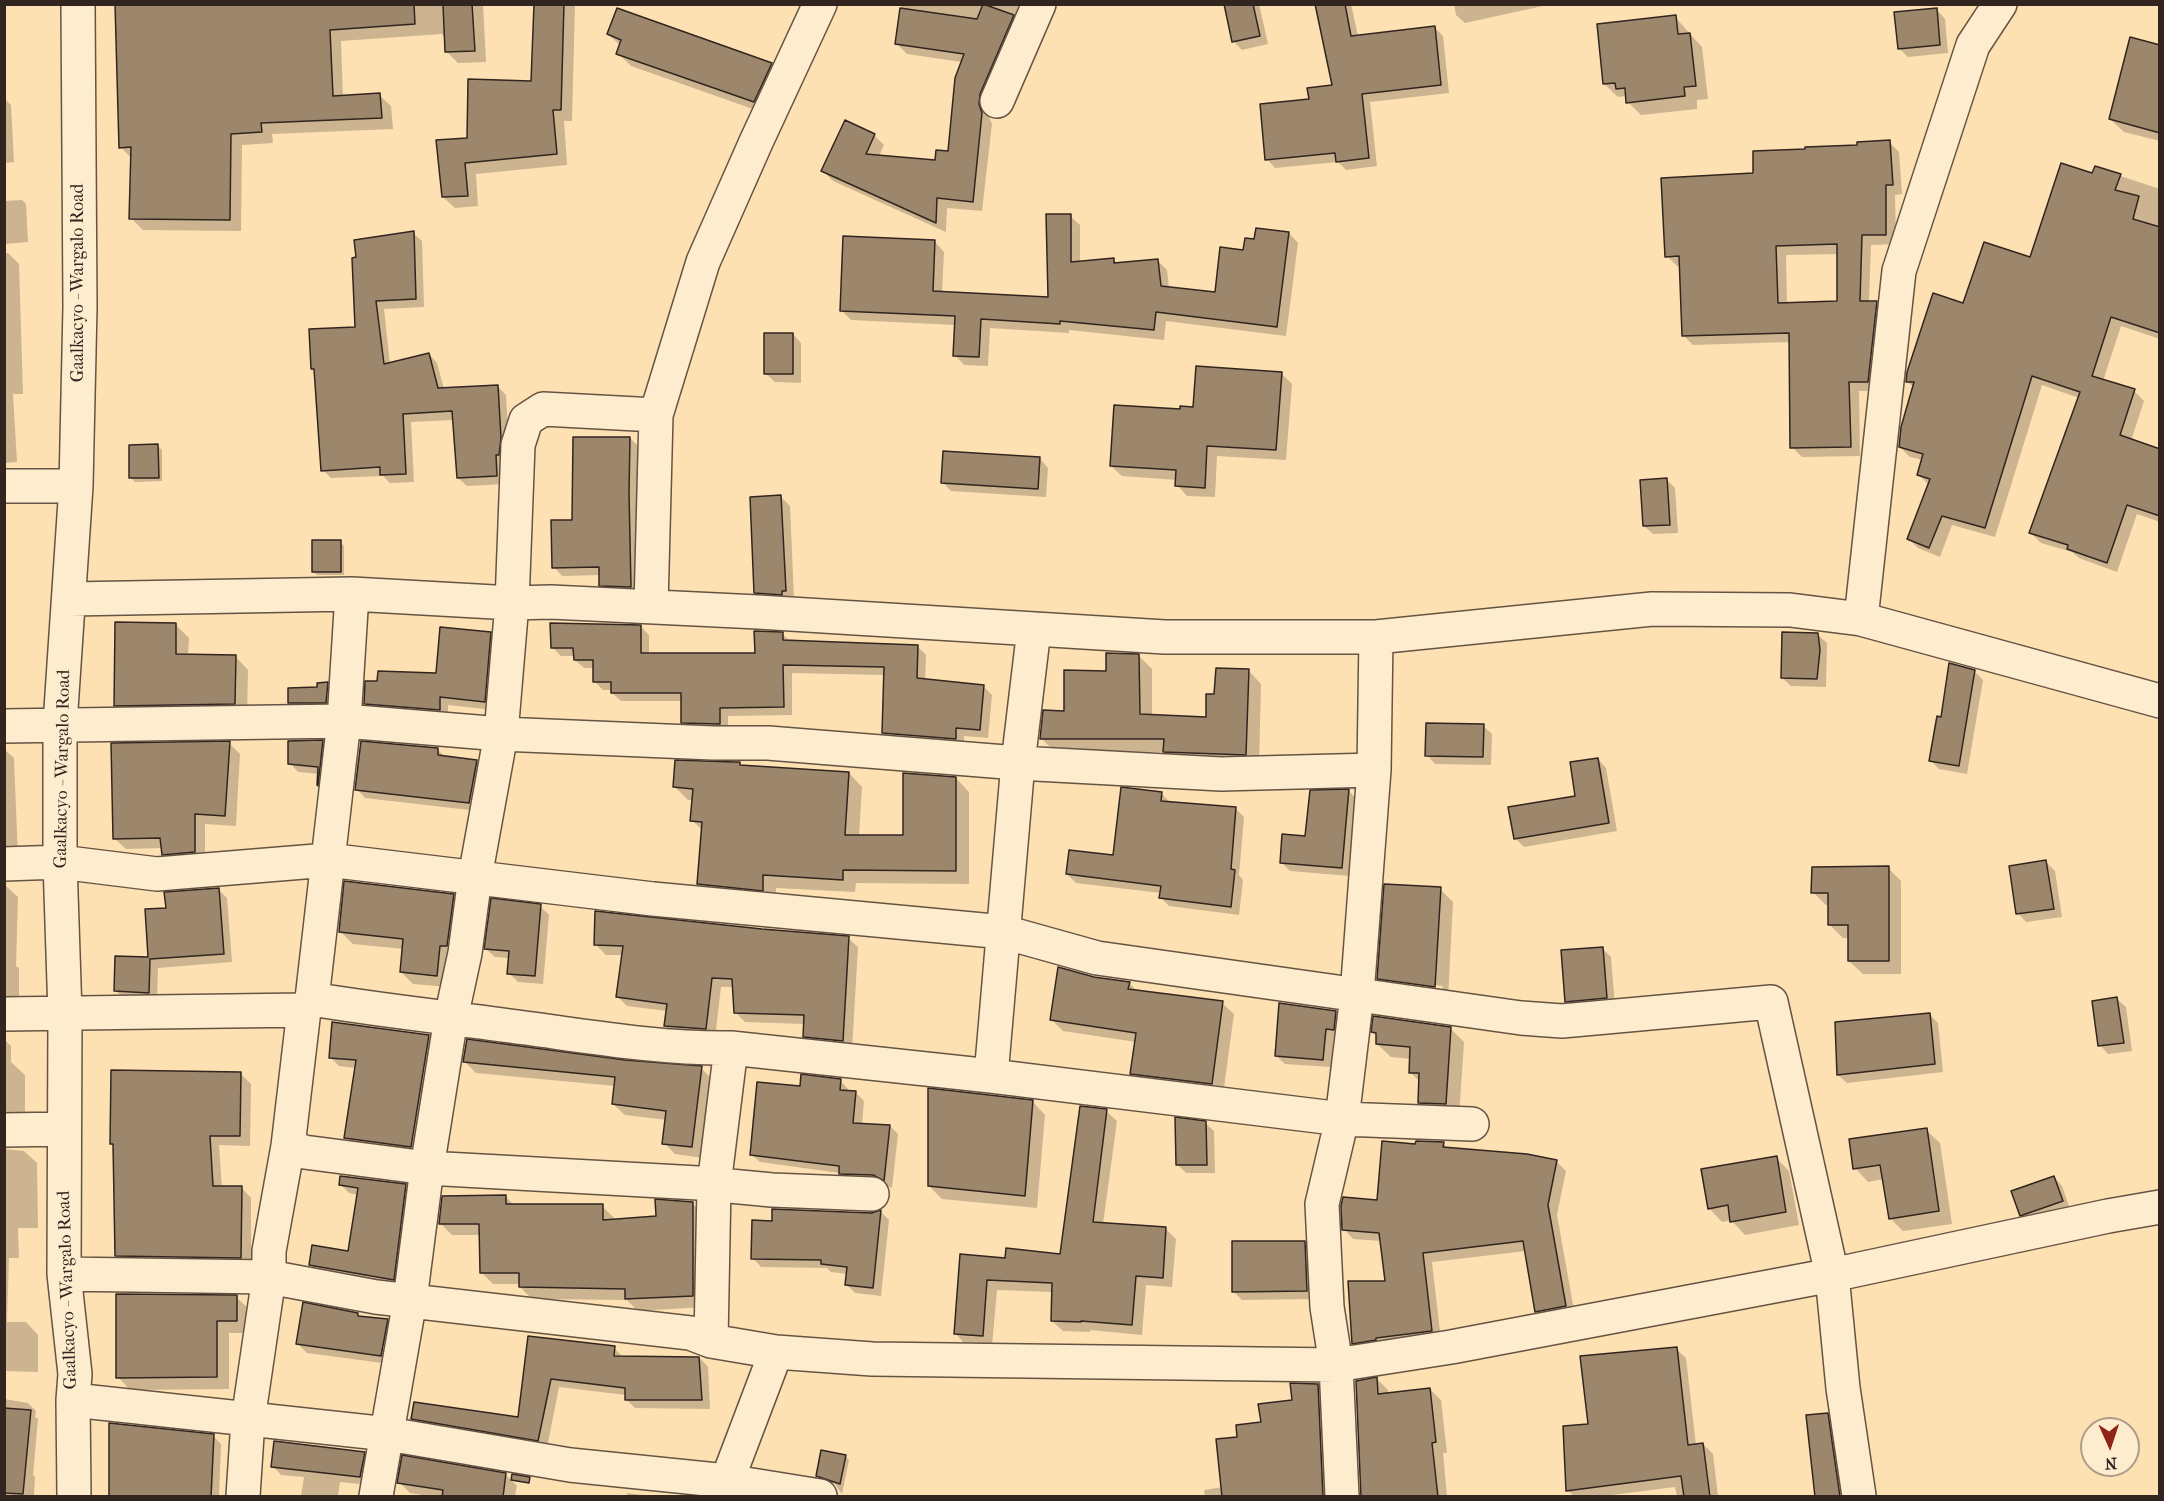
<!DOCTYPE html>
<style>
body{margin:0}
#map{position:relative;width:2164px;height:1501px;overflow:hidden;background:#fee1b3;font-family:"IM FELL French Canon",serif}
canvas{display:block}
.frame{position:absolute;inset:0;border:6px solid #32251f;pointer-events:none}
.north{position:absolute;left:2080px;top:1417px;width:60px;height:60px;box-sizing:border-box;background:#feecce;border:2px solid #ac9c88;border-radius:50%;rotate:177deg;font-size:16px;font-weight:700;line-height:24px;text-align:center;color:#32251f}
.north::after{content:'';display:block;margin:auto;width:21px;height:27px;background:#8f2418;clip-path:polygon(50% 0,100% 100%,50% 72%,0 100%)}
</style>
<div id="map">
<canvas width="2164" height="1501"></canvas>
<div class="frame"></div>
<div class="north">N</div>
</div>
<script>
const ctx = document.querySelector('canvas').getContext('2d');
ctx.lineJoin = 'round';
function fill(path, color) { ctx.fillStyle = color; ctx.fill(path, 'evenodd'); }
function stroke(path, color, width, dash) { ctx.strokeStyle = color; ctx.lineWidth = width; ctx.lineCap = dash ? 'butt' : 'round'; ctx.setLineDash(dash || []); ctx.stroke(path); }
function drawText(font, color, halo, rows, align = 'center') {
  ctx.font = font + ' "IM FELL French Canon",serif'; ctx.lineWidth = 4.5; ctx.setLineDash([]); ctx.textBaseline = 'middle'; ctx.strokeStyle = halo; ctx.fillStyle = color; for (const [text, x, y, turn = 0] of rows) {
    ctx.save(); ctx.translate(x, y); ctx.rotate((+turn || 0) * Math.PI / 180); ctx.textAlign = isNaN(turn) ? turn : align; if (halo) ctx.strokeText(text, 0, 0); ctx.fillText(text, 0, 0); ctx.restore();
  }
}
fill(new Path2D(`
 M4 4H6V61H4Z
 M354 4H483L486 62 458 63 447 52 445 37 442 34 341 41 343 97 379 95 391 106 393 129 272 134 273 143 242 145 241 231 143 230 131 218 132 159 121 147Z
 M535 4H575L572 121H564L567 165 476 174 478 206 455 208 443 197 468 139 533 83Z
 M902 4H1034L989 105 988 115 992 124 982 211 947 208 946 232 833 181 823 171 874 135 884 145 879 156 937 162 949 153 962 62 907 54 897 44Z
 M1225 4H1259L1268 44 1242 50 1233 41Z
 M1317 4H1351L1358 36 1434 27 1443 36 1449 93 1370 102 1377 166 1346 170 1338 162 1275 168 1267 159 1310 101 1334 86Z
 M1454 4H1543V6L1465 23 1456 15Z
 M1937 10 1945 19 1948 53 1908 57 1899 48Z
 M1675 17 1702 47 1708 99 1697 100V109L1641 115 1628 102 1625 96 1618 97 1604 84Z
 M608 34 771 64 784 78 767 114 631 66 618 53 621 46Z
 M2160 46V141L2124 132 2110 119Z
 M4 98 11 105 14 162 4 163Z
 M1889 142 1899 152 1902 194 1895 195 1896 244 1871 245 1869 302H1876L1886 312 1877 391H1859L1860 456 1802 457 1792 447 1791 342 1693 345 1683 335 1680 266H1677L1667 256 1755 175 1858 147ZM1839 254V303L1787 304 1786 255Z
 M2096 168 2160 189V339L2121 326 2103 381 2134 391 2144 401 2131 441 2160 450V522L2137 514 2117 572 2079 558 2072 552 2041 543 2031 533 2079 398 2042 385 1995 537 1952 525 1940 557 1918 548 1908 538 1929 485 1919 475 1923 460 1910 457 1900 447 1914 388 1907 381 1964 305 2030 259 2093 175Z
 M22 200 26 204 28 242 4 244V201Z
 M1070 216 1080 225V262L1113 259 1118 264 1158 261 1167 270 1169 288 1216 294 1245 251 1256 241 1289 233 1298 243 1286 336 1166 321 1164 340 1069 330V333L990 328 988 366 964 365 955 355 956 325 851 320 841 310 935 242 944 252 942 293 1049 299Z
 M413 233 422 241 424 307 384 309 390 364 429 354 437 363 444 389 497 386 506 395 509 447 505 484 467 486 458 478 453 420 411 422 414 482 390 483 383 476 331 478 323 470 316 373 312 369 356 328Z
 M4 253H8L19 264 23 394H13L17 462 4 463Z
 M793 334 801 343V383L775 382 766 374Z
 M1282 374 1292 384 1286 460 1217 456 1215 497 1187 496 1177 485V480L1122 476 1111 466 1181 411 1194 409Z
 M630 438 639 447 637 502 639 595 609 594 601 585V575L562 576 554 567 574 521Z
 M158 446 162 450V481L135 482 131 478Z
 M1040 459 1048 468 1046 497 951 491 943 483Z
 M1667 480 1675 488 1678 533 1653 534 1644 526Z
 M781 497 790 506 794 599 764 601 755 592Z
 M340 542 344 546V575H317L313 571Z
 M176 625 189 638 188 656H235L248 670 247 716 128 718 115 705Z
 M641 627 649 635V655L756 654 782 634 791 642 917 646 926 655 925 680 983 686 992 695 988 738 964 736V747L892 741 883 732 885 675 792 673V715L728 716V732L691 731 682 722 683 701H621L612 693V690H603L594 681V668H584L575 660V656H561L552 647Z
 M490 633 499 642 493 710 448 705V718L374 712 365 703 437 674Z
 M1818 635 1827 643 1826 687 1791 686 1782 678Z
 M1139 656 1152 669V716L1207 719 1216 695 1248 670 1261 684 1259 767 1178 765 1165 752 1054 751 1041 738 1108 672Z
 M1974 671 1983 680 1967 774 1939 769 1931 761 1942 718Z
 M327 684 331 688 330 706H293L289 702Z
 M1483 726 1492 734 1491 765 1435 764 1427 755Z
 M322 742 331 750 326 792 319 785 320 774 298 772 290 763Z
 M229 743 240 754 236 826 205 824V863L174 865 163 854V848L126 849 114 838Z
 M4 749 14 758 18 857 4 862Z
 M437 749 446 758 477 761 485 770 478 811 365 798 357 789Z
 M1598 759 1606 768 1617 831 1524 847 1515 838 1577 797Z
 M739 764 743 767 849 773 862 787 859 836 905 837 956 778 969 792V884L856 883 855 892 776 888V903L712 897 699 884 703 831 692 820 693 800H688L675 787Z
 M1349 791 1357 800 1350 876 1290 871 1281 862 1307 838Z
 M1161 793 1170 802 1235 808 1244 817 1239 875 1243 880 1239 915 1169 906 1161 898V893L1076 883 1067 874 1115 857Z
 M2046 862 2055 871 2062 917 2026 922 2018 913Z
 M1888 868 1901 881V974H1863L1849 961V938H1843L1829 924V905H1826L1813 892Z
 M4 884 18 897 16 966 19 968V1007L4 1013Z
 M218 889 227 898 232 962 158 968 157 1001 124 999 116 991 150 959 167 909Z
 M1440 889 1453 902 1448 999 1392 991 1379 978ZM1391 979 1443 986 1442 989 1391 982Z
 M453 895 465 907 449 987 413 984 401 972 404 949 353 944 341 932Z
 M540 906 549 915 543 984 518 982 509 973 510 958 495 957 486 949Z
 M848 938 858 947 852 1050 814 1046 804 1036 805 1024 745 1022 735 1012 734 987H721L715 1038 675 1036 665 1026 667 1011 627 1006 617 996 623 955H606L596 945Z
 M1602 948 1611 957 1615 1006 1575 1010 1567 1001Z
 M1094 978 1129 983 1138 992 1222 1003 1234 1014 1223 1095 1144 1085 1132 1074 1136 1042 1063 1031 1052 1020Z
 M2117 999 2126 1007 2132 1051 2108 1054 2100 1045Z
 M1335 1012 1344 1021 1342 1038 1334 1037 1331 1067 1285 1064 1276 1056Z
 M1929 1014 1938 1023 1943 1072 1847 1083 1838 1075Z
 M1450 1028 1464 1042 1459 1117 1432 1116 1419 1103 1420 1082 1410 1072 1411 1059 1391 1057 1377 1044 1378 1037 1373 1032Z
 M429 1036 437 1045 420 1155 355 1146 346 1138 356 1068 339 1066 330 1057Z
 M4 1039 11 1046V1062L25 1075V1123L4 1129Z
 M465 1062H625L701 1068 712 1079 703 1158 675 1154 664 1143 667 1120 625 1115 613 1104 615 1086 476 1073Z
 M241 1074 251 1084 250 1146 219 1145 222 1188 241 1187 251 1198V1267L127 1266 117 1255 115 1147 111 1144Z
 M840 1080 848 1089V1092L856 1093 864 1101 862 1125 890 1126 898 1134 892 1188 882 1183 848 1182 840 1173 760 1162 751 1154 801 1088Z
 M1032 1101 1045 1115 1037 1208 942 1199 929 1186Z
 M1106 1111 1117 1121 1103 1224 1166 1229 1176 1239 1172 1287 1146 1285 1142 1335 1090 1330V1332L1063 1331 1052 1321 1053 1292 997 1290 992 1346 965 1344 955 1333 962 1255 1007 1260 1062 1255Z
 M1205 1123 1214 1131 1215 1173H1186L1178 1165Z
 M1926 1130 1940 1143 1952 1224 1903 1231 1890 1218 1884 1179 1868 1182 1855 1168Z
 M1443 1143 1448 1149 1556 1161 1566 1171 1557 1215 1575 1316 1546 1321 1537 1311 1526 1251 1432 1262 1441 1340 1363 1353 1353 1343 1386 1282 1382 1241 1353 1239 1344 1229 1379 1202 1417 1145Z
 M4 1149 24 1151 37 1163 38 1228H18L19 1258H9L7 1322H26L38 1335V1372L4 1371Z
 M1776 1158 1789 1171 1799 1225 1745 1235 1731 1220 1722 1222 1709 1208Z
 M2054 1177 2062 1186 2070 1209 2030 1223 2022 1215Z
 M341 1185 405 1186 414 1194 402 1288 319 1273 310 1265 350 1252 359 1195 349 1193Z
 M506 1197 514 1205 602 1206 614 1218V1221L658 1218 692 1203 704 1215V1307L638 1311 627 1300 532 1299 520 1287V1284H493L481 1272V1235H452L440 1223Z
 M881 1212 889 1220 881 1296 855 1293 847 1285 848 1274 831 1272 827 1268 761 1267 753 1258 774 1222Z
 M1304 1242 1313 1251 1315 1299 1242 1300 1233 1291Z
 M236 1297 249 1309V1333H229V1389L130 1390 118 1377Z
 M357 1314 361 1317 387 1321 396 1329 390 1364 307 1353 298 1344Z
 M529 1338 614 1348 623 1357 700 1358 708 1367 710 1409 635 1408 626 1399V1395L559 1387 547 1448 422 1427 413 1418H520Z
 M1676 1349 1686 1358 1696 1445 1703 1444 1713 1454 1718 1496H1677L1675 1487 1604 1496H1574L1567 1490 1589 1425Z
 M1377 1379 1388 1390V1394L1430 1389 1441 1400 1447 1453H1443L1447 1496H1362Z
 M1317 1385 1329 1396 1333 1496H1205L1204 1490 1223 1487 1238 1438Z
 M4 1399 28 1403 36 1411 35 1417 38 1419 33 1475 35 1477 34 1496H4Z
 M1827 1414 1836 1423 1848 1496H1817Z
 M213 1436 221 1444 219 1496H111Z
 M364 1453 373 1462 369 1485 340 1482 338 1496H301L304 1477 281 1475 273 1466Z
 M845 1456 849 1460 842 1494 835 1484 821 1480 817 1476Z
 M506 1475 517 1486 515 1496H429L410 1493 399 1482Z
 M627 1493 651 1496H627Z`), '#0003');
const building = new Path2D(`
 M115 4H414L415 24 330 30 333 96 380 93 382 118 261 123 262 132 231 134 230 220 129 219 131 147 119 148Z
 M443 4H472L475 51 445 52Z
 M534 4H564L561 110H553L557 154 465 163 468 196 442 197 436 140 467 138 468 79 531 81Z
 M983 4 1014 15 980 94 979 104 982 113 973 202 937 198 936 223 821 171 845 120 875 134 866 154 935 160 936 150 948 151 955 78 964 54 895 44 900 8 977 19Z
 M1224 4H1253L1260 36 1232 42Z
 M1315 4H1345L1351 36 1435 26 1441 85 1362 94 1369 158 1336 162 1335 153 1265 160 1260 104 1309 99 1307 88 1332 85Z
 M617 8 772 63 754 102 616 54 621 40 607 34Z
 M1937 8 1940 45 1898 49 1894 12Z
 M1676 15 1678 34 1690 33 1696 86 1684 87 1685 96 1626 103 1625 88 1616 89 1615 83 1603 84 1597 24Z
 M2130 37 2160 45V133L2109 119Z
 M1890 140 1893 185H1886V235H1862L1860 301H1877L1868 382H1849L1851 447 1790 448 1789 333 1682 336 1679 256 1665 257 1661 178 1753 173V151L1805 149V147L1857 145V142ZM1837 244V301L1778 303 1776 246Z
 M2061 163 2092 173 2095 166 2121 174 2115 190 2139 196 2133 219 2160 227V333L2111 317 2092 376 2135 389 2120 435 2160 449V516L2127 505 2107 563 2067 549 2068 545 2029 533 2080 392 2032 376 1985 528 1942 516 1929 548 1907 539 1930 479 1917 475 1923 454 1899 447 1901 427 1914 382H1906L1907 372 1933 293 1963 303 1984 242 2030 257Z
 M1046 214H1071V262L1114 258V263L1158 259 1161 286 1215 292 1220 247 1243 250 1245 238 1254 239 1256 228 1289 232 1277 327 1156 312 1154 330 1060 321V324L981 319 979 357 953 356 955 316 840 311 843 236 935 240 933 291 1048 297Z
 M414 231 416 299 376 301 384 364 429 353 438 388 498 385 501 438 499 455H496L497 476 457 478 452 411 403 414 406 474 380 475V467L321 471 314 369H311L309 329 355 327 352 258 356 257 354 240Z
 M764 333H793V374H764Z
 M1196 366 1282 372 1276 450 1207 446 1205 488 1175 486 1176 470 1110 466 1114 405 1180 409V406L1193 407Z
 M573 437H630L629 493 631 587 599 586V567L552 568 551 520H572Z
 M158 444 159 478H129V445Z
 M943 451 1040 457 1038 489 941 483Z
 M1667 478 1670 525 1643 526 1640 480Z
 M781 495 786 591H782V595L754 593 750 497Z
 M312 540H341V572H312Z
 M115 622 176 623V654L236 655 235 704 114 706Z
 M550 623 641 625V653H755L754 631 783 632V640L918 645 917 678 984 685 980 730 956 728V739L882 733 884 667 783 665 784 707 720 708V724L681 723V693H611V682H593V660H574L573 648H551Z
 M440 627 491 632 485 702 440 697V710L364 704 365 681H377L378 671 436 673Z
 M1782 632 1818 633 1820 650 1817 679 1781 678Z
 M1106 653 1139 654 1140 714 1206 717V694H1214L1216 668 1249 669 1246 755 1163 752 1164 739H1040L1043 710 1064 711V670L1106 671Z
 M1949 663 1975 670 1959 766 1929 761 1937 716 1941 717Z
 M328 682 326 703H288V688L317 687V683Z
 M1426 723 1484 724 1483 757 1425 756Z
 M323 740 318 786 317 785 318 767 288 764V741Z
 M230 741 225 816 195 814V852L162 855 160 838 113 839 111 743Z
 M361 741 438 748V755L477 760 469 803 355 790Z
 M1598 758 1609 823 1514 839 1508 807 1575 796 1570 762Z
 M675 760 735 762H740V765L849 772 845 835H903V773L956 777V871L843 870V880L763 875V891L697 884 702 822 690 821 693 789 673 787Z
 M1121 787 1162 792 1161 801 1236 807 1231 869 1235 870 1231 907 1159 898 1161 886 1066 874 1069 850 1113 855Z
 M1349 789 1342 868 1280 863 1282 834 1305 836 1310 790Z
 M2046 860 2054 909 2016 914 2009 866Z
 M1889 866V961H1848V925H1828V893H1811L1812 867Z
 M344 881 454 894 447 946H440L437 976 400 972 403 939 339 932Z
 M1384 884 1441 887 1435 987 1377 979Z
 M219 888 224 954 150 959 149 993 114 991 115 956 148 957 145 909 166 908 164 892Z
 M491 898 541 904 535 976 507 974 509 951 484 949Z
 M595 911 762 929 849 936 843 1041 803 1037 804 1015 734 1013 732 979 712 978 706 1029 664 1026 667 1004 616 997 623 946 594 945Z
 M1603 947 1607 998 1565 1002 1561 950Z
 M1058 967 1094 977 1130 982 1128 989 1223 1001 1212 1084 1130 1074 1136 1033 1050 1020Z
 M2117 997 2124 1043 2098 1046 2092 1001Z
 M1279 1003 1336 1011 1334 1030 1326 1029 1323 1060 1275 1056Z
 M1930 1013 1935 1064 1837 1075 1835 1022Z
 M1373 1016 1451 1027 1446 1104 1418 1103 1419 1073H1409L1410 1047 1376 1044V1033L1371 1032Z
 M332 1022 429 1035 411 1147 344 1138 356 1060 329 1058Z
 M467 1039 625 1060 702 1066 692 1147 662 1144 666 1111 612 1104 615 1077 463 1062Z
 M111 1070 241 1072 240 1136H210L213 1186H242L241 1258 115 1256 113 1144H110Z
 M801 1074 841 1079 840 1090 856 1091 853 1123 890 1125 884 1181 873 1175 839 1174V1166L750 1155 757 1082 800 1086Z
 M928 1088 1033 1100 1025 1196 928 1186Z
 M1080 1106 1107 1109 1093 1222 1166 1227 1163 1278 1136 1276 1132 1325 1081 1321V1322L1051 1321 1052 1283 987 1280 983 1336 954 1334 960 1254 1005 1258 1006 1248 1060 1254Z
 M1175 1117 1206 1121 1207 1165H1176Z
 M1927 1128 1939 1211 1889 1219 1880 1165 1853 1169 1849 1139Z
 M1382 1141 1415 1144 1416 1141 1444 1142 1443 1147 1527 1154 1557 1160 1548 1205 1566 1306 1535 1312 1523 1241 1423 1253 1432 1331 1376 1338V1340L1352 1344 1348 1281H1385L1379 1233 1342 1230 1341 1206 1343 1197 1377 1200Z
 M1777 1156 1786 1212 1730 1222 1728 1205 1708 1209 1701 1169Z
 M340 1176 406 1184 394 1280 309 1265 312 1245 348 1251 358 1188 339 1185Z
 M2054 1176 2063 1201 2020 1216 2011 1191Z
 M506 1195V1204H603V1220L656 1216 655 1199 693 1202V1296L625 1299V1289L519 1287V1273H480L479 1224H439L442 1196Z
 M772 1209 871 1213 881 1210 873 1288 845 1285 847 1267 821 1264V1260L751 1259 752 1220 772 1221Z
 M1232 1241H1305L1307 1291 1232 1292Z
 M116 1294 237 1295V1321H217V1377L116 1378Z
 M303 1302 358 1313V1316L388 1319 381 1356 296 1344Z
 M528 1336 615 1346 614 1356 699 1357 702 1400H625V1388L551 1379 538 1441 411 1419 414 1402 518 1417Z
 M1677 1347 1688 1445 1703 1443 1710 1497H1684L1681 1476 1566 1491 1563 1426 1588 1424 1580 1356Z
 M1377 1377 1378 1394 1430 1388 1436 1442 1432 1443 1438 1497H1361L1356 1381Z
 M1290 1383 1318 1384 1323 1497H1222L1216 1439 1237 1437 1236 1425 1261 1422 1258 1404 1292 1400Z
 M4 1408 31 1410 23 1494 4 1493Z
 M1828 1413 1840 1497H1815L1806 1415Z
 M109 1423 214 1434 211 1497H109Z
 M274 1441 365 1452 360 1477 271 1467Z
 M821 1450 846 1455 840 1484 816 1476Z
 M402 1455 506 1473 503 1497H442L443 1490 397 1483Z
 M512 1474 530 1477 529 1483 511 1480Z`);
fill(building, '#9c876c');
stroke(building, '#32251f', 1.5);
const street = new Path2D(`
 M997 101 1039 4
 M4 486H76
 M352 594 344 721 501 734 713 743H768L1018 763 1221 774 1374 770
 M70 599 352 594 512 603 551 602 758 612 1165 637H1376L1652 609 1790 610 1861 619 2160 701
 M651 606 656 415 703 262 756 142 820 4
 M1861 619 1899 271 1973 45 2000 4
 M4 726 344 721 312 999
 M4 864 60 862 157 874 328 860 653 899 1004 932 1097 958 1521 1018 1562 1021 1771 1002 1832 1275 1843 1388 1859 1496
 M4 1014 304 1010 312 999C383 1011 454 1018 525 1028 592 1037 663 1049 731 1048L991 1076 1342 1119 1472 1124
 M731 1048 714 1185 711 1341 776 1352
 M991 1076 1018 763 1034 629
 M4 1130 64 1129
 M288 1146 304 1152 427 1168 698 1183 772 1190 872 1194
 M64 1274 269 1277 376 1297 690 1333 711 1341
 M73 1400 388 1434 570 1465 727 1481 820 1496
 M74 1496 73 1400 75 1374 64 1274 65 1014 60 862V724L76 486 80 307 78 4
 M243 1496 248 1420 269 1277V1251L288 1146 304 1010
 M376 1496 410 1300 427 1168 451 1018 465 953 475 877 501 734 512 603 518 445 526 420 543 409 656 415
 M724 1496 727 1481 776 1352 872 1359 1336 1365 1451 1347 1832 1275 2108 1216 2160 1207
 M1342 1496 1336 1365 1327 1307 1322 1204 1342 1119 1357 995 1374 770 1376 637`);
stroke(street, '#655444', 36);
stroke(street, '#feecce', 33);
drawText('18px', '#32251f', '#feecce', [
 ["Gaalkacyo - Wargalo Road",79,283,-90],
 ["Gaalkacyo - Wargalo Road",63,769,-89],
 ["Gaalkacyo - Wargalo Road",68,1290,-92]
]);
</script>
